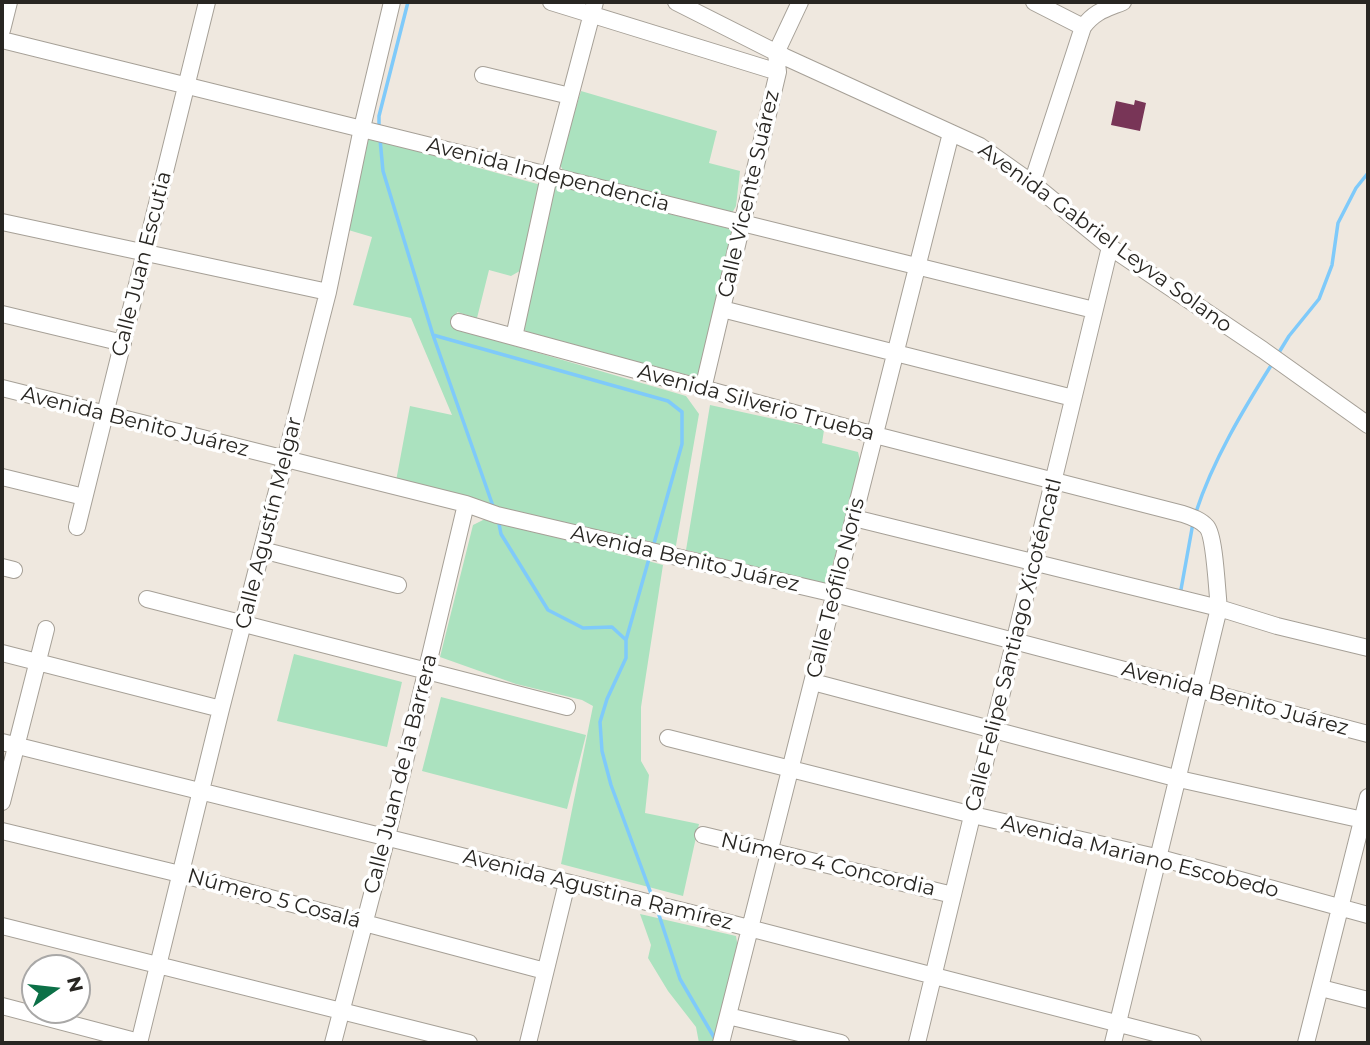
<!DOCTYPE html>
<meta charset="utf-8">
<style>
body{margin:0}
#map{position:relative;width:1370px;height:1045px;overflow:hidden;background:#efe8df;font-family:Montserrat,sans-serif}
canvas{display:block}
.frame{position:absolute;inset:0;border:4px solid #282622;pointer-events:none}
.north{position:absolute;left:21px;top:954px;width:70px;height:70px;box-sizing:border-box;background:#fff;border:2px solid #a9a8a7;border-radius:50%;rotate:76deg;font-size:19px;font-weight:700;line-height:28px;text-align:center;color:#282622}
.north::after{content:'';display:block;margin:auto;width:24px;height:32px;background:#0c7047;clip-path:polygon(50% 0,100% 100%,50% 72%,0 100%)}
</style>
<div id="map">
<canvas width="1370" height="1045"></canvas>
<div class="frame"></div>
<div class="north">N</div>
</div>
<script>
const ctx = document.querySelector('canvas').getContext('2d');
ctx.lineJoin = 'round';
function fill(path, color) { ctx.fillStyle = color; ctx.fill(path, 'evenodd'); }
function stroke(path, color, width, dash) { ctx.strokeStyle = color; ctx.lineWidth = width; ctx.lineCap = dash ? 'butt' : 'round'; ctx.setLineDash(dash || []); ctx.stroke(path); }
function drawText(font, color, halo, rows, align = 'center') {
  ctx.font = font + ' Montserrat,sans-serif'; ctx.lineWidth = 7; ctx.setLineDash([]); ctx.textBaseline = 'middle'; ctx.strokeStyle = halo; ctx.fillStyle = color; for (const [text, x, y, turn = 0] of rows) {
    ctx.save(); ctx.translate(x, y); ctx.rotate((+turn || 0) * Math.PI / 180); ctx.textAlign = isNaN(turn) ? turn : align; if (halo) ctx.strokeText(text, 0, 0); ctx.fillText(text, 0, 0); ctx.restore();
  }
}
fill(new Path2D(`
 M581 91 717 131 709 163 740 171 736 206 731 215 564 172 559 163Z
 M366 137 541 185 525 268 511 276 489 270 477 318 457 312 453 328 686 396 699 414 675 551 664 552 396 481 410 406 452 415 411 318 353 305 372 237 345 229Z
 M553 185 735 230 700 378 528 335 521 324Z
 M710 405 824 430 822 443 858 452 861 465 827 584 686 550Z
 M487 518 663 565 641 707V761L649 775 645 813 699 824 683 896 561 864 593 706 582 700 516 684 440 657 473 525Z
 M294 654 402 682 387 747 277 721Z
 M441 697 586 735 567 809 422 771Z
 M640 914 736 936 739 954 718 1043H699L696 1027 668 991 648 958 651 945Z`), '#abe2bf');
stroke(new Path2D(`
 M379 128V116L408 2
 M380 139 383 171 433 335 494 509
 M433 335 668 401 682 412V444L653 547
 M1278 354 1289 336 1319 299 1332 265 1338 223 1356 188 1368 173
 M1196 512C1213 460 1243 410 1272 364
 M498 519 501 534 548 610 583 628 612 627 626 640V658L607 699 600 722 602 751 611 785 653 899
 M1180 595 1193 523
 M626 640 650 555
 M657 909 680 979 715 1039`), '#7fcafa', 3.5);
fill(new Path2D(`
 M1135 100 1146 103 1140 131 1111 125 1116 101 1134 105Z`), '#783557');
const minor = new Path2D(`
 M551 2 778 72
 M676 2 785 57 980 146 1032 183 1110 247 1263 350 1368 425
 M1034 2 1083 27
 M2 30 9 2
 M2 40 1094 310
 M483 75 570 96
 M1032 183 1083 27C1095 11 1106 9 1123 2
 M2 222 328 292
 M722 309 1073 398
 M2 314 123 343
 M459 322 875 435 1183 514C1192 517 1201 520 1207 527 1215 537 1217 593 1219 608L1113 1043
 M514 337 549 176 595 2
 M2 388 466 504 497 515 835 594 1368 734
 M703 389 778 72 776 53 800 2
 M2 477 84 497
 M854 518 1219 608 1277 626 1368 648
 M77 527 207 2
 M262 550 398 585
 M2 567 14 570
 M147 599 567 707
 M2 653 221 709
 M813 682 1179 779 1363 820
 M668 738 973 815 1160 858 1368 915
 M2 742 691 913 1193 1043
 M2 802 46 629
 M2 831 180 874 545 971
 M703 835 953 895
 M2 926 469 1043
 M1321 988 1368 1000
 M2 1006 139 1042
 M728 1016 841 1043
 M139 1043 221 709 328 292 362 128 392 2
 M333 1043 387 837 466 504
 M528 1043 567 883
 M721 1043 951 133
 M917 1043 1110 247
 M1306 1043 1368 797`);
stroke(minor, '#a6a097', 18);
stroke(minor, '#fff', 16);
drawText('21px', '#282622', '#fff', [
 ["Avenida Independencia",548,175,14],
 ["Calle Vicente Suárez",749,194,-77],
 ["Avenida Gabriel Leyva Solano",1105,238,36],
 ["Calle Juan Escutia",142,264,-76],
 ["Avenida Silverio Trueba",756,403,15],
 ["Avenida Benito Juárez",135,422,14],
 ["Calle Agustín Melgar",269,523,-76],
 ["Avenida Benito Juárez",685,559,13],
 ["Calle Teófilo Noris",836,588,-76],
 ["Calle Felipe Santiago Xicoténcatl",1014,645,-76],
 ["Avenida Benito Juárez",1235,699,15],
 ["Calle Juan de la Barrera",401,774,-76],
 ["Avenida Mariano Escobedo",1140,857,14],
 ["Número 4 Concordia",828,865,13],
 ["Avenida Agustina Ramírez",598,890,14],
 ["Número 5 Cosalá",274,899,15]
]);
</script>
